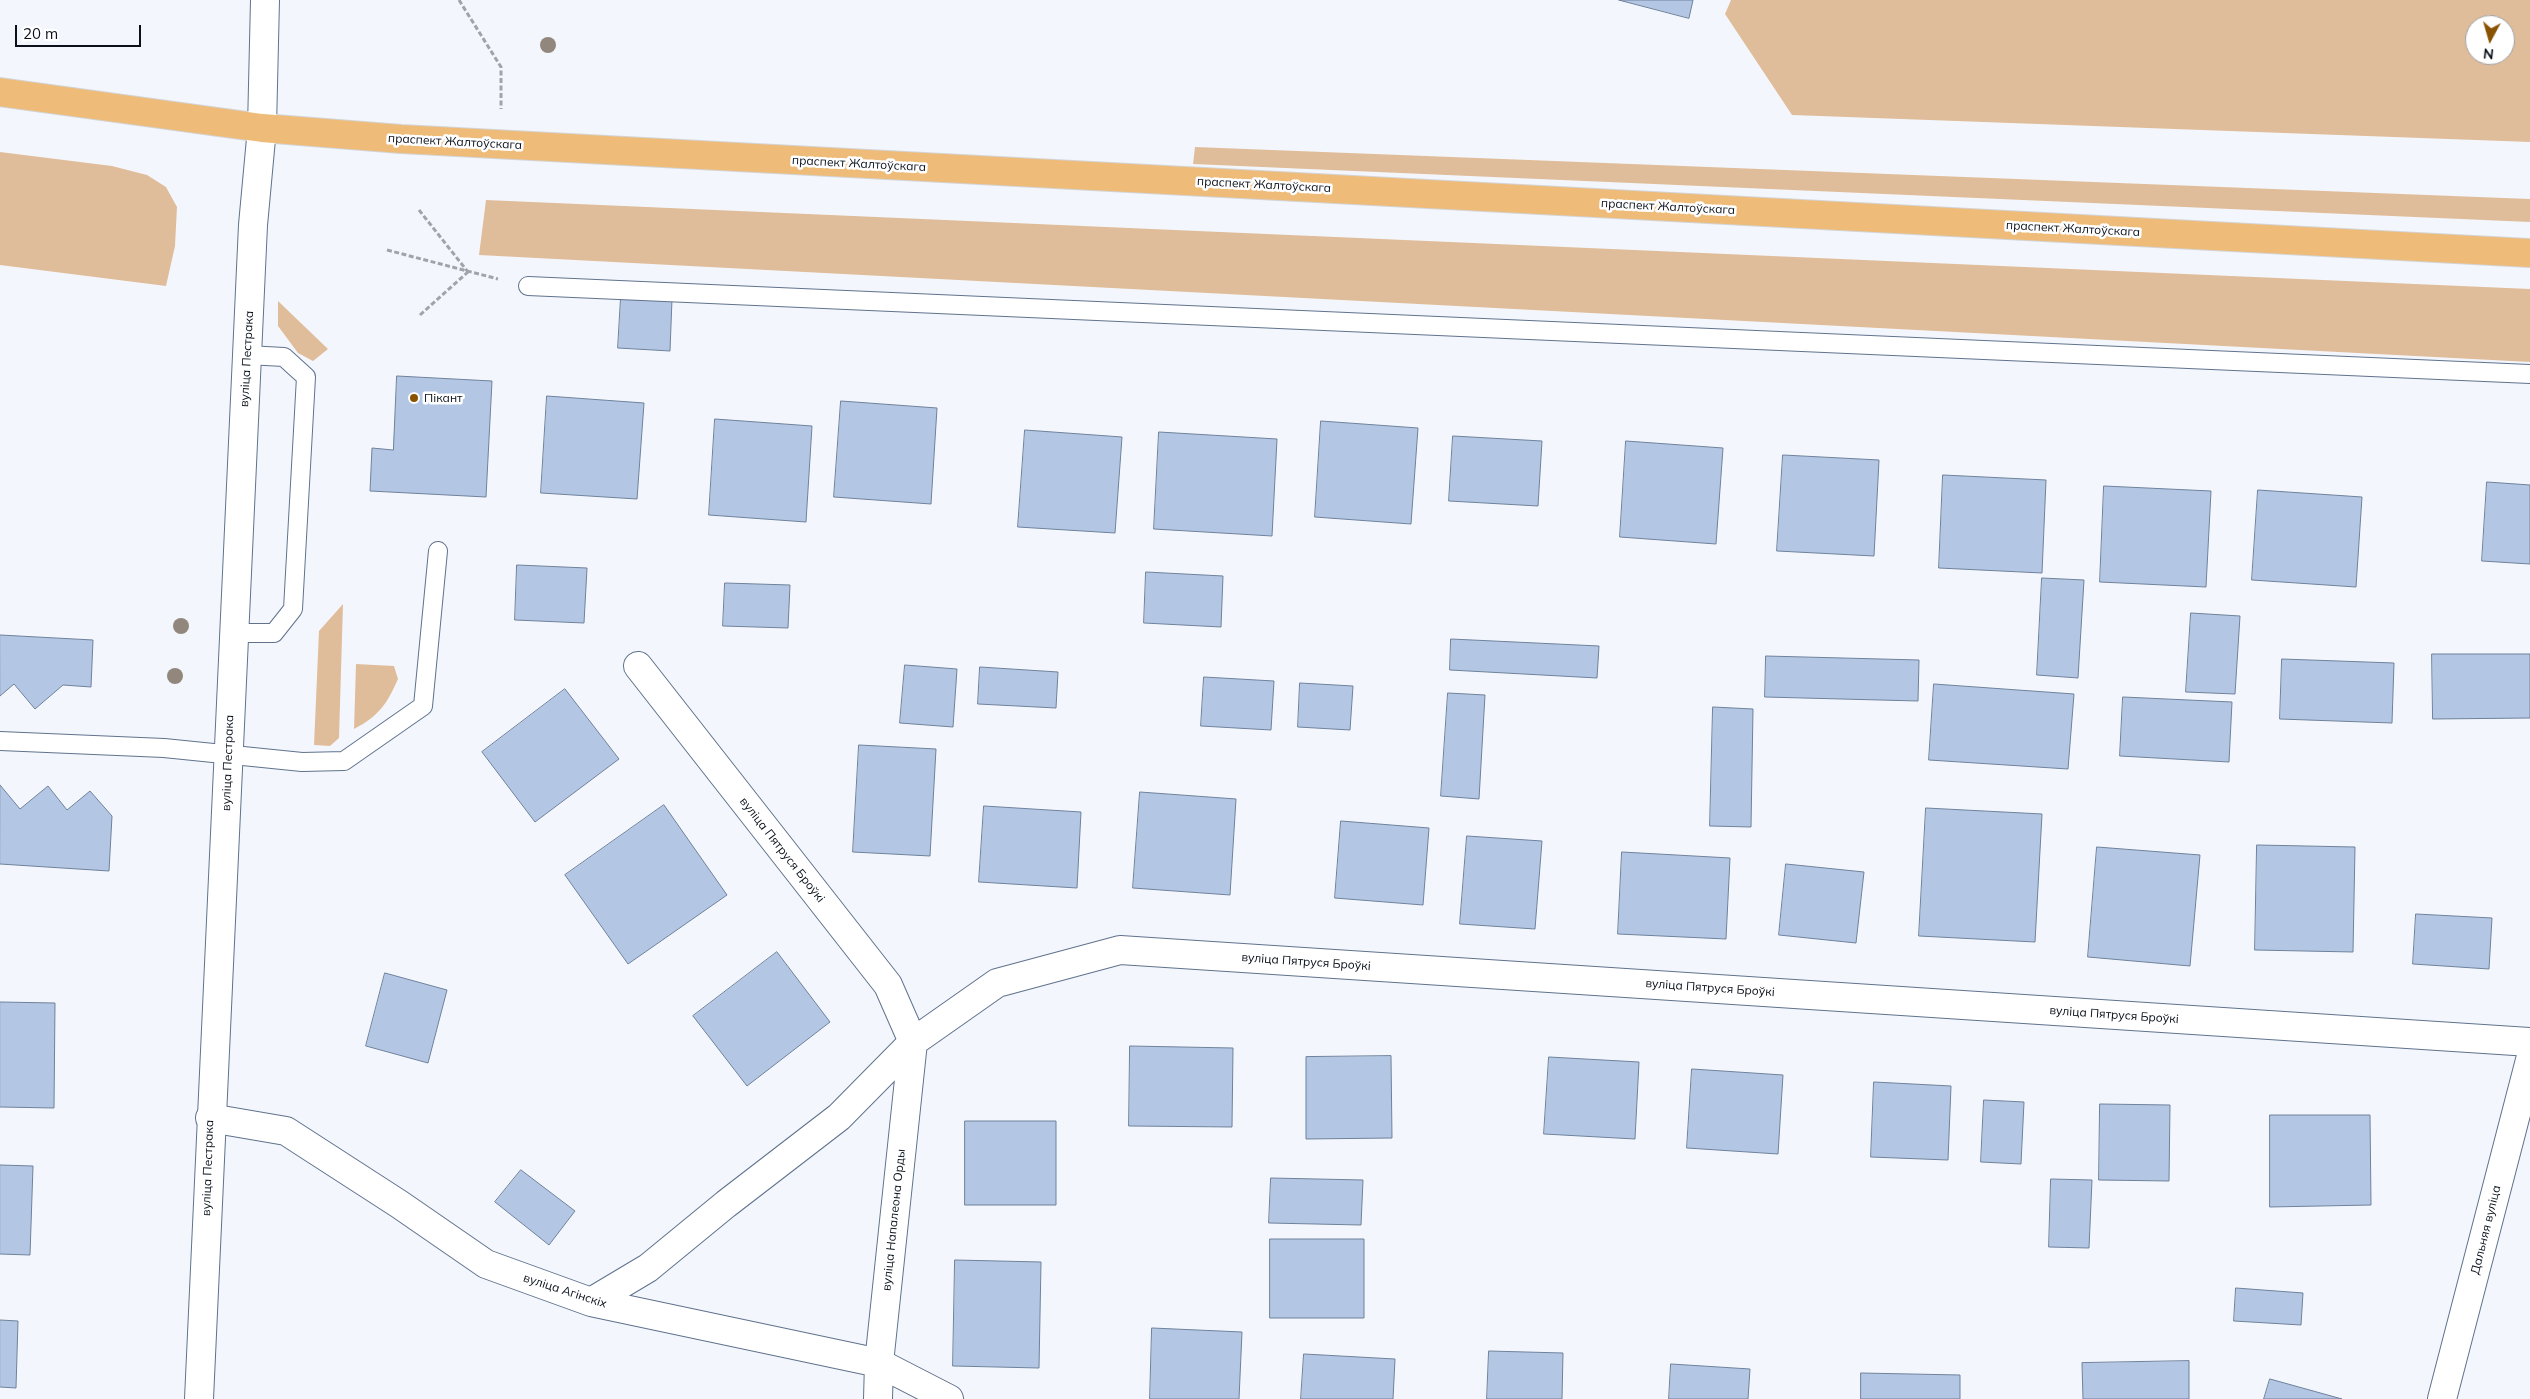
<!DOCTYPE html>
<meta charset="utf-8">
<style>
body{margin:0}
#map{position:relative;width:2530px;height:1399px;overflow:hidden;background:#f3f7fd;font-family:Mulish,sans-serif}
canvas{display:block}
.north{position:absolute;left:2465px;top:15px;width:50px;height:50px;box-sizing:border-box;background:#fff;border:1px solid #9da0a4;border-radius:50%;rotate:186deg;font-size:14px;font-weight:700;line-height:20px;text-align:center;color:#0a111b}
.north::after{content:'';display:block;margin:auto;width:18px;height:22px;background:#885201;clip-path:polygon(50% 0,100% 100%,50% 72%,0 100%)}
.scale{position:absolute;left:15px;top:25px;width:126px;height:22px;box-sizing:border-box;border:2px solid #0a111b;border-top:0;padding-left:6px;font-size:15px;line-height:18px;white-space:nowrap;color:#0a111b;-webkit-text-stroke:4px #fff;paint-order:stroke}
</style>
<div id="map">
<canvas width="2530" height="1399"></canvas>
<div class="north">N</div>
<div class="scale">20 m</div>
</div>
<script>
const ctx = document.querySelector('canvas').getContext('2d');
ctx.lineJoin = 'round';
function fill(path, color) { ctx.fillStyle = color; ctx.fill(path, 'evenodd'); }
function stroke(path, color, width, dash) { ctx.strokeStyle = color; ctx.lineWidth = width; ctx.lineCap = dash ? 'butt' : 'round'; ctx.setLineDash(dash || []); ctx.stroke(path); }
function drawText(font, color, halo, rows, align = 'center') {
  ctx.font = font + ' Mulish,sans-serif'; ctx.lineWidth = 5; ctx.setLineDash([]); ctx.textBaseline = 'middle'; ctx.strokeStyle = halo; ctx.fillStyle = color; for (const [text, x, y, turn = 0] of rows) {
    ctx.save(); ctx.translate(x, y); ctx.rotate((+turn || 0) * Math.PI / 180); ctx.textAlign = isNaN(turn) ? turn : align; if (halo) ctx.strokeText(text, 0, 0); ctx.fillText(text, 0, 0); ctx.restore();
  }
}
fill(new Path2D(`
 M1731 0H2530V142L1792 115 1725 14ZM2475 25H2505V55H2475Z
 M1195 147 2530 199V222L1193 164Z
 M0 152 112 166 147 175 166 187 177 207 175 246 166 286 0 265Z
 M486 200 2530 289V362L479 255Z
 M278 301 328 349 313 361 298 353 278 326Z
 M343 604 339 738 330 746 314 745 319 631Z
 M356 664 394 666 398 679C387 704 379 716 354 729Z`), '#e0bd9a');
const building = new Path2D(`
 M1619 0H1693L1689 18Z
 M621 297 672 299 670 351 618 348Z
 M397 376 492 381 486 497 370 491 372 448 393 450Z
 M547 396 644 403 637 499 541 493Z
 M841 401 937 408 931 504 834 497Z
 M715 419 812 426 806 522 709 515Z
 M1321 421 1418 428 1411 524 1315 517Z
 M1025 430 1122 437 1115 533 1018 527Z
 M1159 432 1277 439 1272 536 1154 529Z
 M1453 436 1542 441 1538 506 1449 501Z
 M1626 441 1723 448 1716 544 1620 537Z
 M1783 455 1879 460 1874 556 1777 551Z
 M1943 475 2046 480 2042 573 1939 568Z
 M2487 482 2530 485V564L2482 561Z
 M2104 486 2211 491 2206 587 2100 582Z
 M2258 490 2362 497 2356 587 2252 580Z
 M517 565 587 568 584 623 515 620Z
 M1146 572 1223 576 1221 627 1144 623Z
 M2042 578 2084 580 2078 678 2037 675Z
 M725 583 790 585 788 628 723 626Z
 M2191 613 2240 616 2235 694 2186 692Z
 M0 635 93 640 91 687 63 685 35 709 14 684 0 696Z
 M1451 639 1599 646 1597 678 1450 670Z
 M2432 654H2530V718L2433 719Z
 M1766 656 1919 660 1918 701 1765 697Z
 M2282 659 2394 663 2392 723 2280 719Z
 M905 665 957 669 953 727 900 723Z
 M980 667 1058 672 1056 708 978 704Z
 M1204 677 1274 681 1271 730 1201 726Z
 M1300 683 1353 686 1350 730 1298 727Z
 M1934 684 2074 694 2068 769 1929 760Z
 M565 689 619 759 535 822 482 752Z
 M1448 693 1485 695 1479 799 1441 796Z
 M2123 697 2232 702 2229 762 2120 756Z
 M1713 707 1753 709 1751 827 1710 826Z
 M859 745 936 749 930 856 853 852Z
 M0 785 20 809 48 786 67 810 90 791 112 816 109 871 0 864Z
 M1140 792 1236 799 1230 895 1133 888Z
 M664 805 727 895 628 964 565 875Z
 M984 806 1081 812 1077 888 979 882Z
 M1926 808 2042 814 2035 942 1919 936Z
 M1341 821 1429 828 1423 905 1335 898Z
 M1467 836 1542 841 1535 929 1460 924Z
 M2257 845 2355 847 2353 952 2255 950Z
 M2097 847 2200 855 2190 966 2088 957Z
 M1622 852 1730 858 1726 939 1618 934Z
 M1786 864 1864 872 1856 943 1779 935Z
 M2416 914 2492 918 2489 969 2413 964Z
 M777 952 830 1022 747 1086 693 1016Z
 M385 973 447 990 428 1063 366 1046Z
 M0 1002 55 1003 54 1108 0 1107Z
 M1130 1046 1233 1048 1232 1127 1129 1126Z
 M1391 1056 1392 1138 1306 1139V1057Z
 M1549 1057 1639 1062 1635 1139 1544 1134Z
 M1692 1069 1783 1075 1778 1154 1687 1148Z
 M1874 1082 1951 1086 1948 1160 1871 1157Z
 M1984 1100 2024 1102 2021 1164 1981 1162Z
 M2100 1104 2170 1105 2169 1181 2099 1180Z
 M2270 1115H2370L2371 1205 2270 1207Z
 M965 1121H1056V1205H965Z
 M0 1165 33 1166 30 1255 0 1254Z
 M521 1170 575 1211 549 1245 495 1202Z
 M1271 1178 1363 1180 1361 1225 1269 1223Z
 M2051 1179 2092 1180 2089 1248 2049 1247Z
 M1270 1239H1364V1318H1270Z
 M955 1260 1041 1262 1039 1368 953 1366Z
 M2236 1288 2303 1293 2301 1325 2234 1321Z
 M0 1320 18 1321 16 1388 0 1387Z
 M1152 1328 1242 1332 1239 1399H1150Z
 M1489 1351 1563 1353 1562 1399H1487Z
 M1304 1354 1395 1359 1393 1399H1301Z
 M2189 1361V1399H2083L2082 1363Z
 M1671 1364 1750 1369 1748 1399H1669Z
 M1861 1373 1960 1375V1399H1861Z
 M2270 1379 2342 1399H2264Z`);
fill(building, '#b3c7e4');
stroke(building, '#6f819b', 1);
const lane = new Path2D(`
 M528 286 2530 374
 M233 633H274L293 609 306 377 284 357 247 355
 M0 741 164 748 302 762 344 761 423 706 438 551`);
const street = new Path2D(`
 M638 666 888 985 913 1042 879 1363 878 1399
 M210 1118 286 1131 399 1204 486 1264 591 1302 879 1363 949 1399
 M591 1302 648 1268 726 1204 839 1117 913 1042 997 983 1120 950 2530 1042
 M2442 1399 2530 1060`);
const secondary = new Path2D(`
 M199 1399 253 225 262 128 265 0`);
const primary = new Path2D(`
 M0 92 262 128 401 139 2530 253`);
stroke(lane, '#60728c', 20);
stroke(street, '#60728c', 30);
stroke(secondary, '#60728c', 30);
stroke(primary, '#d3d4d6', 30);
stroke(new Path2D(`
 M459 0 501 67V109
 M419 210 468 272
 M387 250 498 279
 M420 315 468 272`), '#9fa4ac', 3, [5, 2.5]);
stroke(lane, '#fff', 18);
stroke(street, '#fff', 28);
stroke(secondary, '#fff', 28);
stroke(primary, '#eebc78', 28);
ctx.fillStyle = '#92877c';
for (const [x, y] of [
 [548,45],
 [181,626],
 [175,676]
]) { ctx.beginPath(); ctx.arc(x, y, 8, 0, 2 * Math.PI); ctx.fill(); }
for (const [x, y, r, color] of [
 [414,398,5,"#885201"]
]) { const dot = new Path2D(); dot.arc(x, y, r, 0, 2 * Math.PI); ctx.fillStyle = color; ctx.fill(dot); stroke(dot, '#fff', 2); }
drawText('12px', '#0a111b', '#fff', [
 ["праспект Жалтоўскага",455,142,3],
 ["праспект Жалтоўскага",859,164,3],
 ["праспект Жалтоўскага",1264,185,3],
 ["праспект Жалтоўскага",1668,207,3],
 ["праспект Жалтоўскага",2073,229,3],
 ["вуліца Пестрака",247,359,-87],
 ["вуліца Пестрака",228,763,-88],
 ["вуліца Пятруся Броўкі",782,850,52],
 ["вуліца Пятруся Броўкі",1306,962,4],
 ["вуліца Пятруся Броўкі",1710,988,4],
 ["вуліца Пятруся Броўкі",2114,1015,4],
 ["вуліца Пестрака",208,1168,-88],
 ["вуліца Напалеона Орды",894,1220,-84],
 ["Дальняя вуліца",2486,1230,-76],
 ["вуліца Агінскіх",565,1291,18]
]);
drawText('12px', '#0a111b', '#fff', [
 ["Пікант",424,398]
], 'left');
</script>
